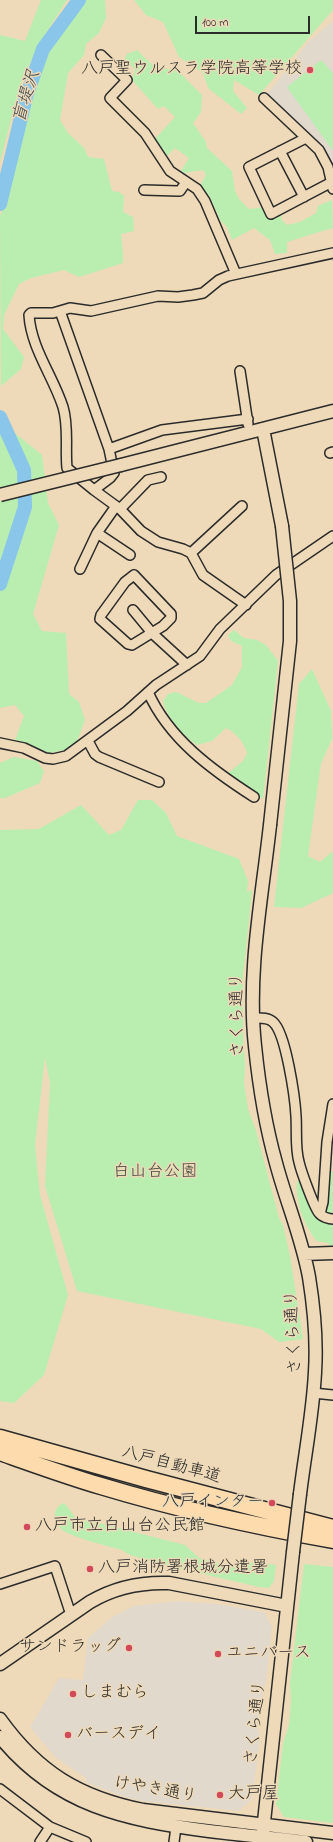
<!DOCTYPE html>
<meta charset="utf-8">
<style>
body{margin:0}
#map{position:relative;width:333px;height:1842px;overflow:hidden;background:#eedab8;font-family:"Indie Flower",sans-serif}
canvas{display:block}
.scale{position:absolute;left:195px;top:16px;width:115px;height:18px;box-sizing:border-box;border:2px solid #2b2b2b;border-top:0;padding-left:5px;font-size:12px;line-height:14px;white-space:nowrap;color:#2b2b2b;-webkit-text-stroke:3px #eedab8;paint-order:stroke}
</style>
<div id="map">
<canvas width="333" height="1842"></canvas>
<div class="scale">100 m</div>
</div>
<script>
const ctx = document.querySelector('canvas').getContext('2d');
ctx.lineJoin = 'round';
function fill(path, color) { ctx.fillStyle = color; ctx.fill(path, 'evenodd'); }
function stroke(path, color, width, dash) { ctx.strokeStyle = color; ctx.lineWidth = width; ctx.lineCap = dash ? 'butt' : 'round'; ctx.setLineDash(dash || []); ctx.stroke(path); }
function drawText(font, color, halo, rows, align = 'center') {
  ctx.font = font + ' "Indie Flower","Klee One",sans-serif'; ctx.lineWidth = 3; ctx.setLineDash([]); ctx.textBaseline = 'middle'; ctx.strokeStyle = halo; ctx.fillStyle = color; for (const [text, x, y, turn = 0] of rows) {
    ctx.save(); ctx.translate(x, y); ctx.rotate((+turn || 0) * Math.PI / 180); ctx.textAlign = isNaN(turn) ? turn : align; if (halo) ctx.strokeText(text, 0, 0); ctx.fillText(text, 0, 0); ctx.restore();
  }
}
fill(new Path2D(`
 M333 21V172L319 150 264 98 309 41Z
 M177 1601 216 1604 264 1612 272 1627 266 1682 263 1691 258 1728 260 1738 252 1799 239 1811 143 1801 125 1797 103 1789 86 1782V1778L55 1757 30 1727 59 1678 83 1680 88 1638 112 1617 134 1606Z`), '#e2d9cd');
fill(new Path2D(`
 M41 0H67L42 39 21 82 0 162V35L25 41Z
 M83 0H105L106 18 99 33 86 44 84 55 68 73 60 120 68 133 84 148 88 157 104 159 112 191 119 192 124 196 123 212 133 217 134 231 121 234 123 253V263L79 277 64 270 31 278 19 284 4 315 3 329 24 357 21 369 1 386 0 217 3 206 9 195C18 148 26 93 48 50 57 33 72 16 83 0Z
 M134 0H333V10L259 95 234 80 233 91 247 108 241 114 208 88 203 73 179 57 163 22 146 15Z
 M137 50C151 64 156 70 176 69L202 95 201 112 193 123 206 142 207 148 232 171 235 191 239 199 249 209 274 206 282 212 281 219 287 225 300 222 316 213 318 206 332 200 333 230 332 228 287 242V253L275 254 270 240 254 228 232 240 227 227 220 220 210 197 200 186 206 175 203 170 184 173 181 171 189 158 175 148 166 157 154 140 175 117 164 106 158 109 132 80 135 70 125 58 127 54Z
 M321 60 333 73V151L287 87Z
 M0 421 42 455 48 503 59 525 33 614 42 631 66 633 69 694 79 702 85 720 77 741 65 750 49 753 15 740 24 716 15 705 0 708Z
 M234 630 244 638 257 640 266 645 278 661 263 799 234 781 227 774 243 761 247 753C244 742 236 733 226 728L212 741 197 745C184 737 166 717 163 701L168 694 176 692 199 703H206L232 685 242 667V646L231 641 228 635Z
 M312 669 331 711 332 739 321 763 308 856 320 862 333 851V893L301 908 274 907 299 684Z
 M14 757 37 761 44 771 40 783 5 798H0V763Z
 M138 800H152L166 813 177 836 239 859 248 881 247 892 252 890 243 976V1036L245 1065 244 1084 248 1109 256 1131 279 1218 283 1225 290 1256 303 1339 279 1342 261 1329 77 1291 45 1186 50 1083 45 1057 35 1145 40 1195 68 1295 44 1375 14 1403 0 1401V830L39 829 81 805 109 835 121 830Z
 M328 1171H333V1247H331L328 1243 317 1241C304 1226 295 1201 297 1181H300L316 1213Z
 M63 1503 66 1505 75 1517 185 1545 199 1558 234 1567 254 1562 276 1565 274 1581 269 1588 259 1587 148 1561 128 1554 122 1550C109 1546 67 1537 59 1527 56 1524 55 1519 55 1515 55 1509 58 1506 63 1503Z
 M304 1564 333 1567V1823L284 1817 276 1804 283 1743 289 1725 291 1700 290 1683Z`), '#b9eeb0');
stroke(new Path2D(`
 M0 204 26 97 43 49 79 0
 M0 417 24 470 25 507 0 584`), '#8ac6ea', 14);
const street = new Path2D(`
 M101 55 127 80 110 98 145 133 170 171 197 189 205 201 236 274
 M264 98 319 150 328 167 333 189
 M306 138 249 167 271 214 330 183
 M280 151 304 197
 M144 190 178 191H180L186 182
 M60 311 109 449 114 473 110 478 94 490 120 509 141 531 158 542 183 549 191 553 203 575 246 605
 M240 371 248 424
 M109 449 162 430 248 419
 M330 453 333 452
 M94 490 67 468C65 448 69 427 63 407 53 376 31 348 29 315L31 313H53L70 308 91 311 158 296 178 297 193 295 203 293 219 280 228 276 333 253
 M120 509 148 480 161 477
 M97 533 130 555
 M191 553 242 506
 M80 569 97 533 116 506
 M134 575 171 614V618L163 626 132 645 128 644 100 619 101 615 125 582Z
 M133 610 152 633 187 665
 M148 692C169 739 212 770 254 797
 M88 741 95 754 99 757 159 782
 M0 743 24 748 45 758 53 759 66 756 127 711 156 685 200 656 220 629 276 575 333 536
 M253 1018C260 1018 268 1017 273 1022 286 1033 295 1098 296 1116 297 1131 295 1148 299 1162 301 1171 314 1207 319 1213 322 1217 329 1219 333 1219
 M320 1214 323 1202 327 1142 333 1104
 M313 1393 333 1395
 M0 1584 55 1566 71 1615
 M0 1789 50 1827 86 1842
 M40 1842 50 1827
 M174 1842 176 1827`);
const secondary = new Path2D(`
 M263 429 282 526
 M121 465 333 411
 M270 825C262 898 247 973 255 1046 259 1085 265 1124 276 1163 286 1201 302 1238 309 1277 314 1308 317 1341 315 1372 313 1413 305 1453 300 1494
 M304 1254 333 1253
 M0 1664 90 1602C115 1587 140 1582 169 1583L287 1606
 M0 1719C38 1772 79 1797 143 1810L333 1833
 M0 1737C56 1806 125 1820 209 1831 242 1835 274 1838 306 1842
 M263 1831 293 1552`);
const highway = new Path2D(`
 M0 1438 146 1479 333 1528
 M0 1452C34 1464 67 1476 101 1486 177 1509 255 1526 333 1540`);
stroke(street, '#2b2b2b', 12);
stroke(secondary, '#2b2b2b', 15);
stroke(highway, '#2b2b2b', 19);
stroke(street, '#eedab8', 9);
stroke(secondary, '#eedab8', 12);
stroke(highway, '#fedbac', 16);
const secondaryBridge = new Path2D(`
 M0 495 121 465
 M270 825 290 641V601L282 526
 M293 1552 300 1494`);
stroke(secondaryBridge, '#2b2b2b', 15, []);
stroke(secondaryBridge, '#eedab8', 12);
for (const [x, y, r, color] of [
 [310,70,4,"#d1495b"],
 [272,1503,4,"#d1495b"],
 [27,1527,4,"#d1495b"],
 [90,1569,4,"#d1495b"],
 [129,1648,4,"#d1495b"],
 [218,1654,4,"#d1495b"],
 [73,1694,4,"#d1495b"],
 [68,1735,4,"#d1495b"],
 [220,1795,4,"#d1495b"]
]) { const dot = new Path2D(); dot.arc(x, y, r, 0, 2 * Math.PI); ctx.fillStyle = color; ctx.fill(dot); stroke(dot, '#eedab8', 1.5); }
drawText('17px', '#2b2b2b', '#eedab8', [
 ["八戸聖ウルスラ学院高等学校",302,70,"right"],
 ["八戸インター",264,1503,"right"],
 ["八戸市立白山台公民館",35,1527],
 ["八戸消防署根城分遣署",98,1569],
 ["サンドラッグ",121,1648,"right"],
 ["ユニバース",226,1654],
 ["しまむら",81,1694],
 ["バースデイ",76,1735],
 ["大戸屋",228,1795]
], 'left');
drawText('17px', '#2b2b2b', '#eedab8', [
 ["さくら通り",239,1015,-91],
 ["さくら通り",295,1332,-93],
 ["八戸自動車道",171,1466,15],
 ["さくら通り",257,1723,-84],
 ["けやき通り",155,1791,10]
]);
drawText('17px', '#40483f', '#eedab8', [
 ["白山台公園",155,1173]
]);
drawText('italic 18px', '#3e4a51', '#eedab8', [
 ["盲堤沢",28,97,-73]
]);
</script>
